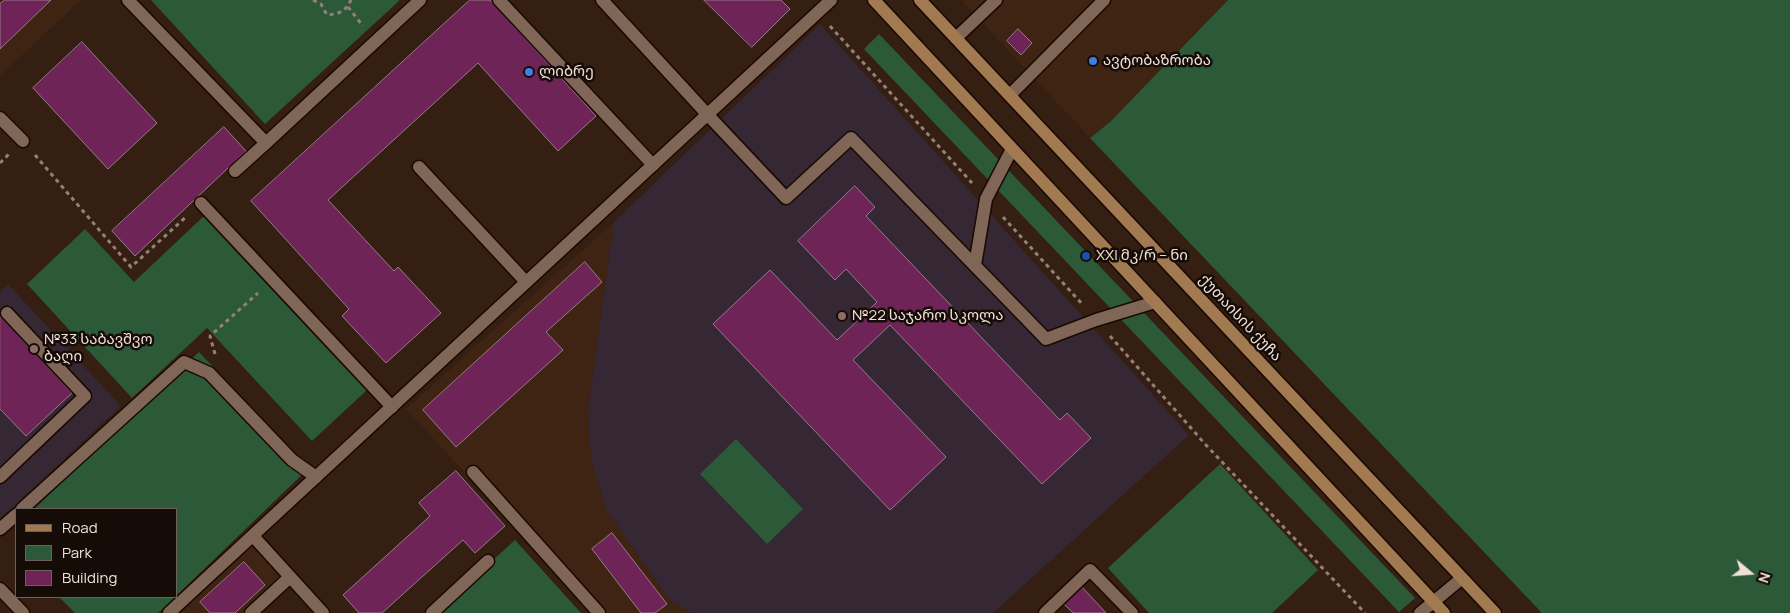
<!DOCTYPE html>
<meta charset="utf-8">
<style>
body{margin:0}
#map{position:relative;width:1790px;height:613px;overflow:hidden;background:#351f13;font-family:Manrope,sans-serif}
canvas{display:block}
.legend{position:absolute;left:15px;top:508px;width:162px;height:90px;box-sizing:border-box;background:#150c07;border:1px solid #6d615b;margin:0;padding:6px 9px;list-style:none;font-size:15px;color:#f0e1d9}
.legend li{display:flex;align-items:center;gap:10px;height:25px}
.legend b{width:25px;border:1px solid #6d615b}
.north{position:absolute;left:1725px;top:548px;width:50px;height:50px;-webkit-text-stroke:4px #150c07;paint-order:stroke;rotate:108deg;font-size:14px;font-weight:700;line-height:20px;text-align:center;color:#f0e1d9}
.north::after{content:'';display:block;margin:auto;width:18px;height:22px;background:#f0e1d9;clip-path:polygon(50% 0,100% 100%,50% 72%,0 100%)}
</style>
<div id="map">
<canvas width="1790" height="613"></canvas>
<ul class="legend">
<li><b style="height:6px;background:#a17a51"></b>Road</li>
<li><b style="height:14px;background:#2c5a38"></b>Park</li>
<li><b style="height:14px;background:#6e2456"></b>Building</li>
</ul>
<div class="north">N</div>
</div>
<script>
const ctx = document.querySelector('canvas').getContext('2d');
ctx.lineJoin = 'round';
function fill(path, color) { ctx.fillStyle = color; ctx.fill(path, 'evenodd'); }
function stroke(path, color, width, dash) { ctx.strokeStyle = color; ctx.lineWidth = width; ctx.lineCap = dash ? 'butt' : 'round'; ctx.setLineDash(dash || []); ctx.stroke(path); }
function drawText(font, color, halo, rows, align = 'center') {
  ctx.font = font + ' Manrope,"Noto Sans Georgian",sans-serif'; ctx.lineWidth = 5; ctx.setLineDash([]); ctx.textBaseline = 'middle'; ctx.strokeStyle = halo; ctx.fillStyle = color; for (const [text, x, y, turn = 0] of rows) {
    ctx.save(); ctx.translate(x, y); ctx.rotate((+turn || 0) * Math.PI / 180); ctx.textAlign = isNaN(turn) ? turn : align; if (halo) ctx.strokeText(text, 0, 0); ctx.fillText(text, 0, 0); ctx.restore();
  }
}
fill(new Path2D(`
 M0 0H81L0 76Z
 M961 0H1228L1110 122 1090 138Z
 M614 222 588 411 591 459 670 600 691 613H593L406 409Z
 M255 542 286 576 246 613H177Z`), '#3f2313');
fill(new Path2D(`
 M820 24 1189 435 993 613H691L670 600 606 509 591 459 588 411 614 222Z
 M8 284 121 406 0 519V292Z`), '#352733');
fill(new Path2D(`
 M151 0H399V1L265 124Z
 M1228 0H1790V613H1542L1090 138 1110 122Z
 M879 34 1415 598 1399 612 864 49Z
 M205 215 367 390 312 441 207 328 132 398 27 284 85 229 134 282Z
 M199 352 309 468 176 596V509H34Z
 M736 439 803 509 767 544 700 474Z
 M1220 464 1318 570 1272 613H1149L1108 568Z
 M515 540 581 613H435Z
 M59 597H175L158 613H75Z`), '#2c5a38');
const building = new Path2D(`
 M5 0H51L0 49V4Z
 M470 0H490L596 116 558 151 478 63 328 200 394 271 398 267 441 313 386 363 342 316 349 309 251 201Z
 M704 0H781L790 9 752 47Z
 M1018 29 1032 43 1021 55 1007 41Z
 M82 42 157 123 108 169 33 88Z
 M224 127 246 151 135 256 112 231Z
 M855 186 875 207 866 216 1060 420 1067 413 1091 438 1042 484 890 325 853 360 946 457 890 510 713 324 770 270 837 340 877 302 846 269 835 280 798 241Z
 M585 262 602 282 546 332 563 350 456 447 423 410Z
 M0 316 72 393 26 436 0 409Z
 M456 471 505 526 475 553 463 540 382 613H359L343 595 430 516 419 503Z
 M612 533 667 604 655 613H641L592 549Z
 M244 562 265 585 235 613H210L200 602Z
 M1082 587 1106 613H1073L1064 604Z`);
fill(building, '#6e2456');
stroke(building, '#967b8a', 1);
const lane = new Path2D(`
 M499 0 653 165
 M956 38 996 0
 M1010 95 1104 0
 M707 114 786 198 851 138 1046 339 1096 320 1155 302
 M0 118 23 141
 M419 167 526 282
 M235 171 266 143
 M201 203 392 407
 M975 265 986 199 1012 149
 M473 472 599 613
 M0 477 85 396 7 313
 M22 509 184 362 209 373 292 460 316 477
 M0 529 16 515
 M251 613 290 577
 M432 613 488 561
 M1045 613 1090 570 1132 613`);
const street = new Path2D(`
 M128 0 266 143 420 0
 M602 0 707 114
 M253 536 323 613
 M0 589 23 613
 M169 613 831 0
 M1420 613 1461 579`);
const secondary = new Path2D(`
 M874 0 1444 613
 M920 0 1495 613`);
stroke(lane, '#1b0801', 15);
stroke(street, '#1b0801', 15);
stroke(secondary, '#1b0801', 15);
stroke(new Path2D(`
 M313 0 321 4 327 15C339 14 346 11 351 0
 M348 7 363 26
 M830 26 972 183
 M35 155 131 267 187 216
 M0 163 10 153
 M1003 217 1083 305
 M1110 336 1205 444 1365 613
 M215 354 210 336 258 293`), '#948177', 3, [4, 4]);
stroke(lane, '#806657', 12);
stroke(street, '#806657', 12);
stroke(secondary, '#a17a51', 12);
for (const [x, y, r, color] of [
 [1093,61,5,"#3f7fe0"],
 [529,72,5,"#3f7fe0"],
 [1086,256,5,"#1a4fb4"],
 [842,316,5,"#8d6e63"],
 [34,349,5,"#8d6e63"]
]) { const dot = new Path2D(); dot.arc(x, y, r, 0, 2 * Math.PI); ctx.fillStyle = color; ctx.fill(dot); stroke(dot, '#150c07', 2); }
drawText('15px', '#f0e1d9', '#150c07', [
 ["ავტობაზრობა",1103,61],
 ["ლიბრე",539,72],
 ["XXI მკ/რ – ნი",1096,256],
 ["№22 საჯარო სკოლა",852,316],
 ["№33 საბავშვო",44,340],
 ["ბაღი",44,357]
], 'left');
drawText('15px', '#f0e1d9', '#150c07', [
 ["ქუთაისის ქუჩა",1240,318,47]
]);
</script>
